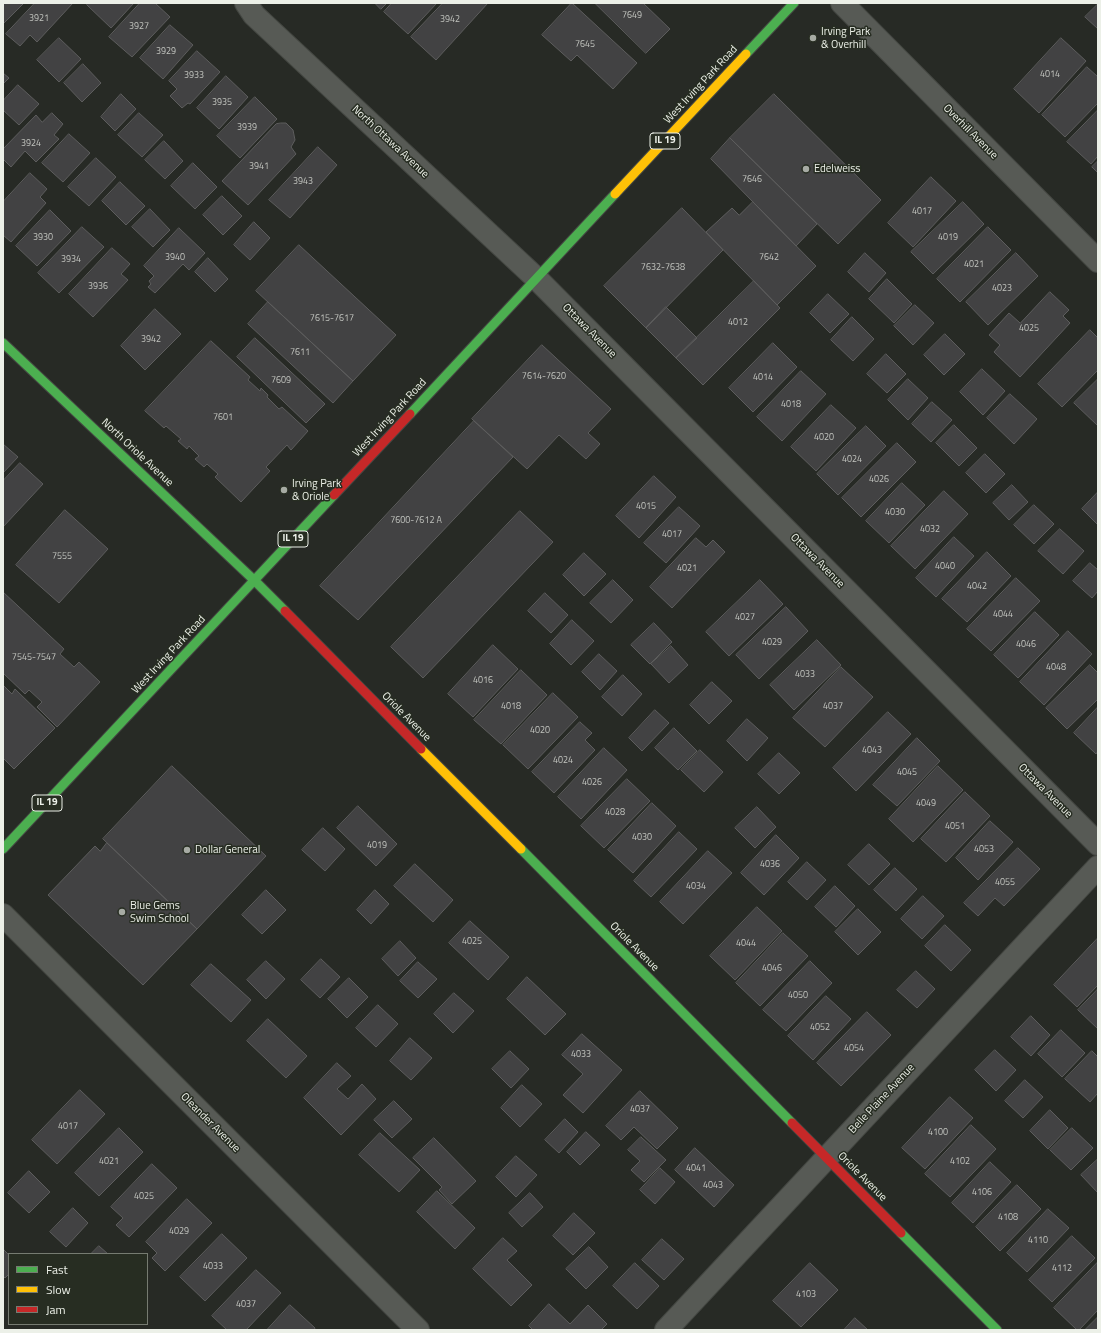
<!DOCTYPE html>
<style>
body{margin:0}
#map{position:relative;width:1101px;height:1333px;overflow:hidden;background:#272a25;font-family:"Titillium Web",sans-serif}
canvas{display:block}
.frame{position:absolute;inset:0;border:4px solid #ecf0e8;pointer-events:none}
.legend{position:absolute;left:8px;top:1253px;width:140px;height:72px;box-sizing:border-box;background:#272d22;border:1px solid #767b71;margin:0;padding:5px 7px;list-style:none;font-size:12px;color:#ecf0e8}
.legend li{display:flex;align-items:center;gap:8px;height:20px}
.legend b{width:20px;border:1px solid #767b71}
</style>
<div id="map">
<canvas width="1101" height="1333"></canvas>
<div class="frame"></div>
<ul class="legend">
<li><b style="height:5px;background:#4caf50"></b>Fast</li>
<li><b style="height:5px;background:#ffc107"></b>Slow</li>
<li><b style="height:5px;background:#c62828"></b>Jam</li>
</ul>
</div>
<script>
const ctx = document.querySelector('canvas').getContext('2d');
ctx.lineJoin = 'round';
function fill(path, color) { ctx.fillStyle = color; ctx.fill(path, 'evenodd'); }
function stroke(path, color, width, dash) { ctx.strokeStyle = color; ctx.lineWidth = width; ctx.lineCap = dash ? 'butt' : 'round'; ctx.setLineDash(dash || []); ctx.stroke(path); }
function drawText(font, color, halo, rows, align = 'center') {
  ctx.font = font + ' "Titillium Web",sans-serif'; ctx.lineWidth = 3; ctx.setLineDash([]); ctx.textBaseline = 'middle'; ctx.strokeStyle = halo; ctx.fillStyle = color; for (const [text, x, y, turn = 0] of rows) {
    ctx.save(); ctx.translate(x, y); ctx.rotate((+turn || 0) * Math.PI / 180); ctx.textAlign = isNaN(turn) ? turn : align; if (halo) ctx.strokeText(text, 0, 0); ctx.fillText(text, 0, 0); ctx.restore();
  }
}
const building = new Path2D(`
 M3 3H24L3 24Z
 M35 3H73L37 42 30 35 20 46 6 34Z
 M88 3H134L111 28 87 5Z
 M140 3H155L170 17 132 57 109 37Z
 M375 3H387L381 9Z
 M392 3H437L408 34 384 12Z
 M443 3H488L436 60 411 37Z
 M572 3 637 63 613 89 577 55 571 61 542 35Z
 M595 3H643L670 29 646 53Z
 M1098 4V29L1085 17Z
 M170 25 193 45 163 79 140 58Z
 M59 38 81 59 59 82 37 60Z
 M1061 38 1086 61 1039 113 1014 89Z
 M197 51 220 72 190 104 188 103 182 108 170 96 177 89 169 81Z
 M83 64 101 83 82 102 64 83Z
 M1087 67 1098 77V103L1065 137 1042 115Z
 M3 73 9 78 3 84Z
 M226 76 248 97 219 129 197 108Z
 M18 85 39 104 19 125 3 110V101Z
 M121 94 136 109 115 131 101 117Z
 M774 94 881 200 838 244 730 138Z
 M255 97 277 119 240 158 217 136Z
 M1098 110V156L1091 164 1067 142Z
 M52 113 63 124 54 135 59 139 36 162 25 151 11 167 3 159V149L36 115 42 122Z
 M139 113 163 135 142 157 118 135Z
 M281 123H286L293 130 295 140 291 147 296 154 248 205 222 181 276 124Z
 M69 134 90 153 63 182 42 163Z
 M730 138 817 224 796 246 711 159Z
 M164 141 183 161 165 179 145 160Z
 M318 147 337 165 290 218 269 200Z
 M96 158 116 177 89 206 68 187Z
 M1098 161V173L1092 167Z
 M193 163 217 187 195 209 171 186Z
 M30 173 47 189 40 197 46 203 11 242 3 235V202Z
 M931 177 956 201 913 247 888 223Z
 M120 182 145 206 126 225 102 201Z
 M222 196 242 216 223 235 203 215Z
 M753 202 816 266 777 305 706 232 732 208 739 215Z
 M963 202 984 224 933 274 911 252Z
 M682 208 723 250 646 328 604 286Z
 M150 209 170 230 153 247 132 227Z
 M50 210 71 231 37 266 16 246Z
 M254 222 270 238 250 260 234 245Z
 M82 227 104 247 59 293 38 273Z
 M988 227 1011 250 960 302 937 279Z
 M179 228 205 253 189 270 183 264 155 293 148 287 151 284 149 281 154 276 144 266Z
 M299 245 396 335 353 381 256 291Z
 M112 248 130 264 121 274 128 280 93 317 69 294Z
 M865 253 886 273 869 292 848 272Z
 M1016 253 1038 276 988 325 966 302Z
 M208 258 228 279 215 292 195 272Z
 M887 279 912 304 894 323 869 299Z
 M754 281 780 308 703 385 676 358Z
 M1050 292 1069 310 1063 316 1070 323 1020 377 994 352 1000 345 989 335 1009 313 1020 323Z
 M828 294 849 314 830 333 810 313Z
 M268 302 353 381 333 403 248 324Z
 M915 305 934 323 913 345 894 326Z
 M666 307 697 338 676 358 646 328Z
 M155 309 181 334 145 370 121 346Z
 M852 317 874 339 853 361 831 340Z
 M1090 330 1098 338V370L1062 407 1038 384Z
 M945 334 965 354 944 375 924 355Z
 M255 338 325 404 306 423 237 357Z
 M211 341 250 377 248 380 260 391 261 388 268 395 267 397 279 409 282 407 308 431 291 450 287 445 266 467 270 471 241 502 215 477 218 474 207 464 204 467 195 459 199 456 189 446 187 449 178 441 181 439 166 426 164 428 145 411Z
 M773 343 797 367 753 412 729 388Z
 M542 345 611 409 588 433 600 444 586 459 559 435 527 469 472 419Z
 M886 354 906 374 887 393 867 374Z
 M982 369 1005 391 983 415 960 392Z
 M801 371 826 394 782 441 757 417Z
 M908 379 928 398 908 420 888 400Z
 M1098 379V426L1074 403Z
 M1010 394 1037 419 1014 444 987 418Z
 M932 402 952 420 931 442 912 424Z
 M831 405 856 428 816 471 791 447Z
 M474 421 513 457 358 620 320 586Z
 M954 425 977 448 959 466 936 443Z
 M866 426 886 446 838 495 817 474Z
 M897 443 916 462 861 517 842 498Z
 M3 444 18 457 3 473Z
 M985 454 1005 474 986 493 966 473Z
 M20 463 43 484 3 527V481Z
 M654 476 676 497 639 538 616 516Z
 M902 483 925 505 889 543 866 521Z
 M1012 485 1028 502 1009 520 993 503Z
 M944 491 968 514 915 569 891 546Z
 M1098 492V525L1082 509Z
 M1034 505 1054 524 1034 544 1014 525Z
 M679 507 700 526 666 563 644 543Z
 M65 510 108 549 59 603 16 565Z
 M520 511 553 542 423 678 391 647Z
 M1060 529 1084 551 1063 574 1038 551Z
 M954 537 974 556 936 597 916 578Z
 M696 538 706 547 713 540 725 552 672 608 650 587Z
 M987 552 1011 576 967 622 942 599Z
 M584 553 606 574 584 596 563 575Z
 M1090 563 1098 570V591L1092 598 1073 581Z
 M1016 578 1040 601 991 651 967 629Z
 M613 580 633 600 611 623 590 603Z
 M760 580 783 604 729 656 706 632Z
 M3 592 64 649 60 654 74 667 79 662 100 682 57 727 37 707 42 702 29 690 25 694 3 673Z
 M545 593 568 615 551 633 528 611Z
 M786 607 808 631 759 679 736 655Z
 M1035 612 1059 635 1018 678 994 655Z
 M572 620 594 641 571 665 550 644Z
 M654 623 672 642 650 664 631 645Z
 M1068 631 1092 654 1044 705 1020 682Z
 M817 640 841 665 794 710 770 685Z
 M493 645 518 669 473 717 448 694Z
 M671 646 688 665 669 683 651 664Z
 M599 654 617 671 600 690 582 672Z
 M1090 665 1098 673V699L1067 729 1046 708Z
 M841 667 873 697 825 747 793 718Z
 M521 670 547 695 501 744 474 720Z
 M623 675 642 694 622 716 602 697Z
 M712 682 732 701 709 724 690 705Z
 M3 685 12 694 15 689 55 728 14 769 3 758Z
 M553 693 578 717 528 769 503 745Z
 M1098 707V751L1096 754 1074 733Z
 M655 710 669 723 642 751 629 738Z
 M888 712 911 734 856 791 833 768Z
 M747 719 768 738 747 761 727 741Z
 M580 722 592 733 585 740 595 750 554 793 532 772Z
 M674 728 697 751 678 770 655 748Z
 M917 738 940 761 897 806 873 785Z
 M604 748 627 770 581 819 558 797Z
 M700 750 723 772 704 792 681 770Z
 M779 753 800 773 779 794 758 774Z
 M172 766 266 856 197 929 103 839Z
 M938 766 963 790 913 842 889 819Z
 M627 779 650 801 604 848 581 826Z
 M965 792 990 816 946 862 921 839Z
 M652 803 676 826 633 873 608 850Z
 M358 806 397 844 376 866 337 828Z
 M757 807 776 827 755 848 735 828Z
 M990 821 1013 842 978 880 956 858Z
 M323 828 345 849 325 871 302 850Z
 M679 832 697 849 651 897 634 881Z
 M776 835 799 858 764 895 741 873Z
 M107 843 197 929 143 985 48 895 95 846 100 851Z
 M869 844 890 864 869 885 848 865Z
 M1018 848 1040 869 1004 906 995 898 978 916 964 903Z
 M708 851 732 873 683 924 660 902Z
 M807 862 826 880 807 900 788 882Z
 M415 864 453 900 433 922 394 886Z
 M895 868 917 889 896 911 874 890Z
 M835 886 855 906 836 927 815 907Z
 M266 890 286 910 262 934 242 915Z
 M375 890 389 904 371 924 357 910Z
 M923 896 944 916 922 939 901 919Z
 M757 907 782 931 735 980 710 956Z
 M858 909 881 932 858 955 835 932Z
 M470 921 509 957 488 980 449 943Z
 M945 925 971 950 951 971 925 946Z
 M783 933 808 956 760 1006 736 983Z
 M1098 938V985L1077 1007 1054 985Z
 M400 941 416 958 398 976 382 959Z
 M321 959 340 977 320 998 301 980Z
 M266 961 285 979 266 999 247 980Z
 M810 961 832 983 786 1031 763 1010Z
 M418 962 437 979 418 998 400 981Z
 M211 964 251 1000 231 1022 191 985Z
 M916 971 935 989 917 1008 897 990Z
 M527 977 566 1014 545 1035 507 999Z
 M349 978 368 997 347 1018 328 999Z
 M1098 989V1029L1078 1010Z
 M454 993 474 1011 453 1033 434 1014Z
 M826 996 851 1019 813 1060 788 1036Z
 M378 1005 398 1024 376 1047 356 1028Z
 M867 1012 891 1035 841 1086 817 1063Z
 M1031 1016 1050 1035 1031 1056 1011 1037Z
 M268 1019 307 1056 286 1078 247 1041Z
 M1061 1030 1085 1053 1062 1077 1038 1054Z
 M582 1034 622 1070 583 1113 563 1095 583 1074 562 1055Z
 M410 1038 432 1058 411 1080 390 1061Z
 M995 1050 1016 1070 996 1091 975 1070Z
 M510 1051 529 1069 511 1088 492 1069Z
 M1092 1051 1098 1057V1093L1090 1102 1065 1079Z
 M337 1063 351 1076 337 1089 348 1099 362 1084 376 1099 341 1135 304 1098Z
 M1025 1080 1043 1097 1023 1118 1005 1101Z
 M522 1085 542 1104 520 1127 501 1108Z
 M80 1090 105 1114 57 1164 32 1140Z
 M640 1091 678 1128 657 1149 634 1127 621 1140 606 1126Z
 M950 1097 973 1118 925 1169 902 1148Z
 M394 1101 412 1119 392 1138 374 1120Z
 M1050 1110 1068 1128 1048 1149 1030 1131Z
 M565 1119 578 1132 559 1153 545 1140Z
 M971 1125 996 1149 950 1197 925 1174Z
 M119 1128 143 1152 99 1196 75 1173Z
 M1072 1128 1093 1148 1071 1170 1050 1150Z
 M586 1132 600 1145 580 1165 567 1152Z
 M380 1133 420 1170 399 1192 359 1155Z
 M641 1137 666 1160 644 1182 631 1170 640 1161 628 1150Z
 M434 1138 476 1181 452 1204 439 1190 442 1187 413 1158Z
 M695 1148 734 1185 714 1207 675 1170Z
 M516 1156 537 1175 516 1197 496 1177Z
 M1098 1159V1193L1081 1175Z
 M990 1162 1011 1182 973 1223 952 1203Z
 M152 1164 177 1188 129 1237 116 1225 123 1218 111 1207Z
 M660 1168 675 1182 655 1204 640 1190Z
 M29 1171 50 1192 29 1213 8 1193Z
 M1017 1185 1041 1209 1000 1251 976 1227Z
 M437 1191 475 1228 455 1249 417 1212Z
 M530 1193 543 1207 522 1227 509 1213Z
 M187 1199 212 1223 165 1271 152 1258 157 1253 146 1242Z
 M73 1208 88 1223 66 1247 50 1232Z
 M1048 1209 1069 1228 1027 1272 1007 1253Z
 M574 1213 595 1233 573 1255 553 1236Z
 M222 1234 247 1258 205 1301 180 1277Z
 M1072 1236 1095 1258 1052 1302 1029 1280Z
 M503 1238 517 1251 507 1260 532 1285 511 1306 473 1269Z
 M662 1239 684 1259 664 1280 642 1260Z
 M99 1246 108 1254H91Z
 M589 1247 608 1267 586 1289 566 1269Z
 M4 1250 9 1255V1274L5 1278 3 1276V1251Z
 M1098 1262V1310L1079 1330H1077L1054 1308Z
 M635 1263 659 1286 637 1309 613 1286Z
 M810 1263 838 1290 801 1327 773 1301Z
 M256 1270 281 1293 246 1330H227L212 1316Z
 M549 1304 570 1324 588 1305 607 1324 601 1330H533L529 1326Z
 M290 1305 315 1328 314 1330H267Z
 M1098 1317V1330H1085Z
 M855 1318 868 1330H844Z`);
fill(building, '#424243');
stroke(building, '#5d5d5d', 1);
const street = new Path2D(`
 M246 3 254 15 536 278 1098 844
 M842 3 1098 261
 M3 915 418 1330
 M666 1330 1098 867`);
const fast = new Path2D(`
 M746 54 794 3
 M3 343 255 581 285 611
 M410 414 615 194
 M3 849 334 495
 M521 849 792 1123
 M901 1233 997 1330`);
const slow = new Path2D(`
 M615 194 746 54
 M421 749 521 849`);
const jam = new Path2D(`
 M334 495 410 414
 M285 611 421 749
 M792 1123 901 1233`);
stroke(street, '#444742', 24);
stroke(fast, '#444742', 11);
stroke(slow, '#444742', 11);
stroke(jam, '#444742', 11);
stroke(street, '#575a55', 22);
stroke(fast, '#4caf50', 9);
stroke(slow, '#ffc107', 9);
stroke(jam, '#c62828', 9);
for (const [x, y, r, color] of [
 [813,38,4,"#a7aba4"],
 [806,169,4,"#a7aba4"],
 [284,490,4,"#a7aba4"],
 [187,850,4,"#a7aba4"],
 [122,912,4,"#a7aba4"]
]) { const dot = new Path2D(); dot.arc(x, y, r, 0, 2 * Math.PI); ctx.fillStyle = color; ctx.fill(dot); stroke(dot, '#272d22', 1.5); }
drawText('9px', '#c2c4bf', null, [
 ["7649",632,16],
 ["3921",39,19],
 ["3942",450,20],
 ["3927",139,27],
 ["7645",585,45],
 ["3929",166,52],
 ["4014",1050,75],
 ["3933",194,76],
 ["3935",222,103],
 ["3939",247,128],
 ["3924",31,144],
 ["3941",259,167],
 ["7646",752,180],
 ["3943",303,182],
 ["4017",922,212],
 ["3930",43,238],
 ["4019",948,238],
 ["3940",175,258],
 ["7642",769,258],
 ["3934",71,260],
 ["4021",974,265],
 ["7632-7638",663,268],
 ["3936",98,287],
 ["4023",1002,289],
 ["7615-7617",332,319],
 ["4012",738,323],
 ["4025",1029,329],
 ["3942",151,340],
 ["7611",300,353],
 ["7614-7620",544,377],
 ["4014",763,378],
 ["7609",281,381],
 ["4018",791,405],
 ["7601",223,418],
 ["4020",824,438],
 ["4024",852,460],
 ["4026",879,480],
 ["4015",646,507],
 ["4030",895,513],
 ["7600-7612 A",416,521],
 ["4032",930,530],
 ["4017",672,535],
 ["7555",62,557],
 ["4040",945,567],
 ["4021",687,569],
 ["4042",977,587],
 ["4044",1003,615],
 ["4027",745,618],
 ["4029",772,643],
 ["4046",1026,645],
 ["7545-7547",34,658],
 ["4048",1056,668],
 ["4033",805,675],
 ["4016",483,681],
 ["4018",511,707],
 ["4037",833,707],
 ["4020",540,731],
 ["4043",872,751],
 ["4024",563,761],
 ["4045",907,773],
 ["4026",592,783],
 ["4049",926,804],
 ["4028",615,813],
 ["4051",955,827],
 ["4030",642,838],
 ["4019",377,846],
 ["4053",984,850],
 ["4036",770,865],
 ["4055",1005,883],
 ["4034",696,887],
 ["4025",472,942],
 ["4044",746,944],
 ["4046",772,969],
 ["4050",798,996],
 ["4052",820,1028],
 ["4054",854,1049],
 ["4033",581,1055],
 ["4037",640,1110],
 ["4017",68,1127],
 ["4100",938,1133],
 ["4021",109,1162],
 ["4102",960,1162],
 ["4041",696,1169],
 ["4043",713,1186],
 ["4106",982,1193],
 ["4025",144,1197],
 ["4108",1008,1218],
 ["4029",179,1232],
 ["4110",1038,1241],
 ["4033",213,1267],
 ["4112",1062,1269],
 ["4103",806,1295],
 ["4037",246,1305]
]);
for (const [x, y, w] of [
 [665,141,30],
 [293,539,30],
 [47,803,30]
]) { const box = new Path2D(); box.roundRect(x - w / 2, y - 8, w, 16, 3); ctx.fillStyle = '#272d22'; ctx.fill(box); stroke(box, '#ecf0e8', 1); }
drawText('bold 10px', '#ecf0e8', null, [
 ["IL 19",665,141],
 ["IL 19",293,539],
 ["IL 19",47,803]
]);
drawText('11px', '#ecf0e8', '#272d22', [
 ["Irving Park",821,32],
 ["& Overhill",821,45],
 ["Edelweiss",814,169],
 ["Irving Park",292,484],
 ["& Oriole",292,497],
 ["Dollar General",195,850],
 ["Blue Gems",130,906],
 ["Swim School",130,919]
], 'left');
drawText('11px', '#ecf0e8', '#272d22', [
 ["West Irving Park Road",701,85,-47],
 ["Overhill Avenue",970,132,45],
 ["North Ottawa Avenue",390,142,43],
 ["Ottawa Avenue",589,331,45],
 ["West Irving Park Road",390,418,-47],
 ["North Oriole Avenue",137,453,43],
 ["Ottawa Avenue",817,561,45],
 ["West Irving Park Road",169,655,-47],
 ["Oriole Avenue",406,717,45],
 ["Ottawa Avenue",1045,791,45],
 ["Oriole Avenue",634,947,45],
 ["Belle Plaine Avenue",882,1099,-47],
 ["Oleander Avenue",210,1123,45],
 ["Oriole Avenue",862,1177,45]
]);
</script>
